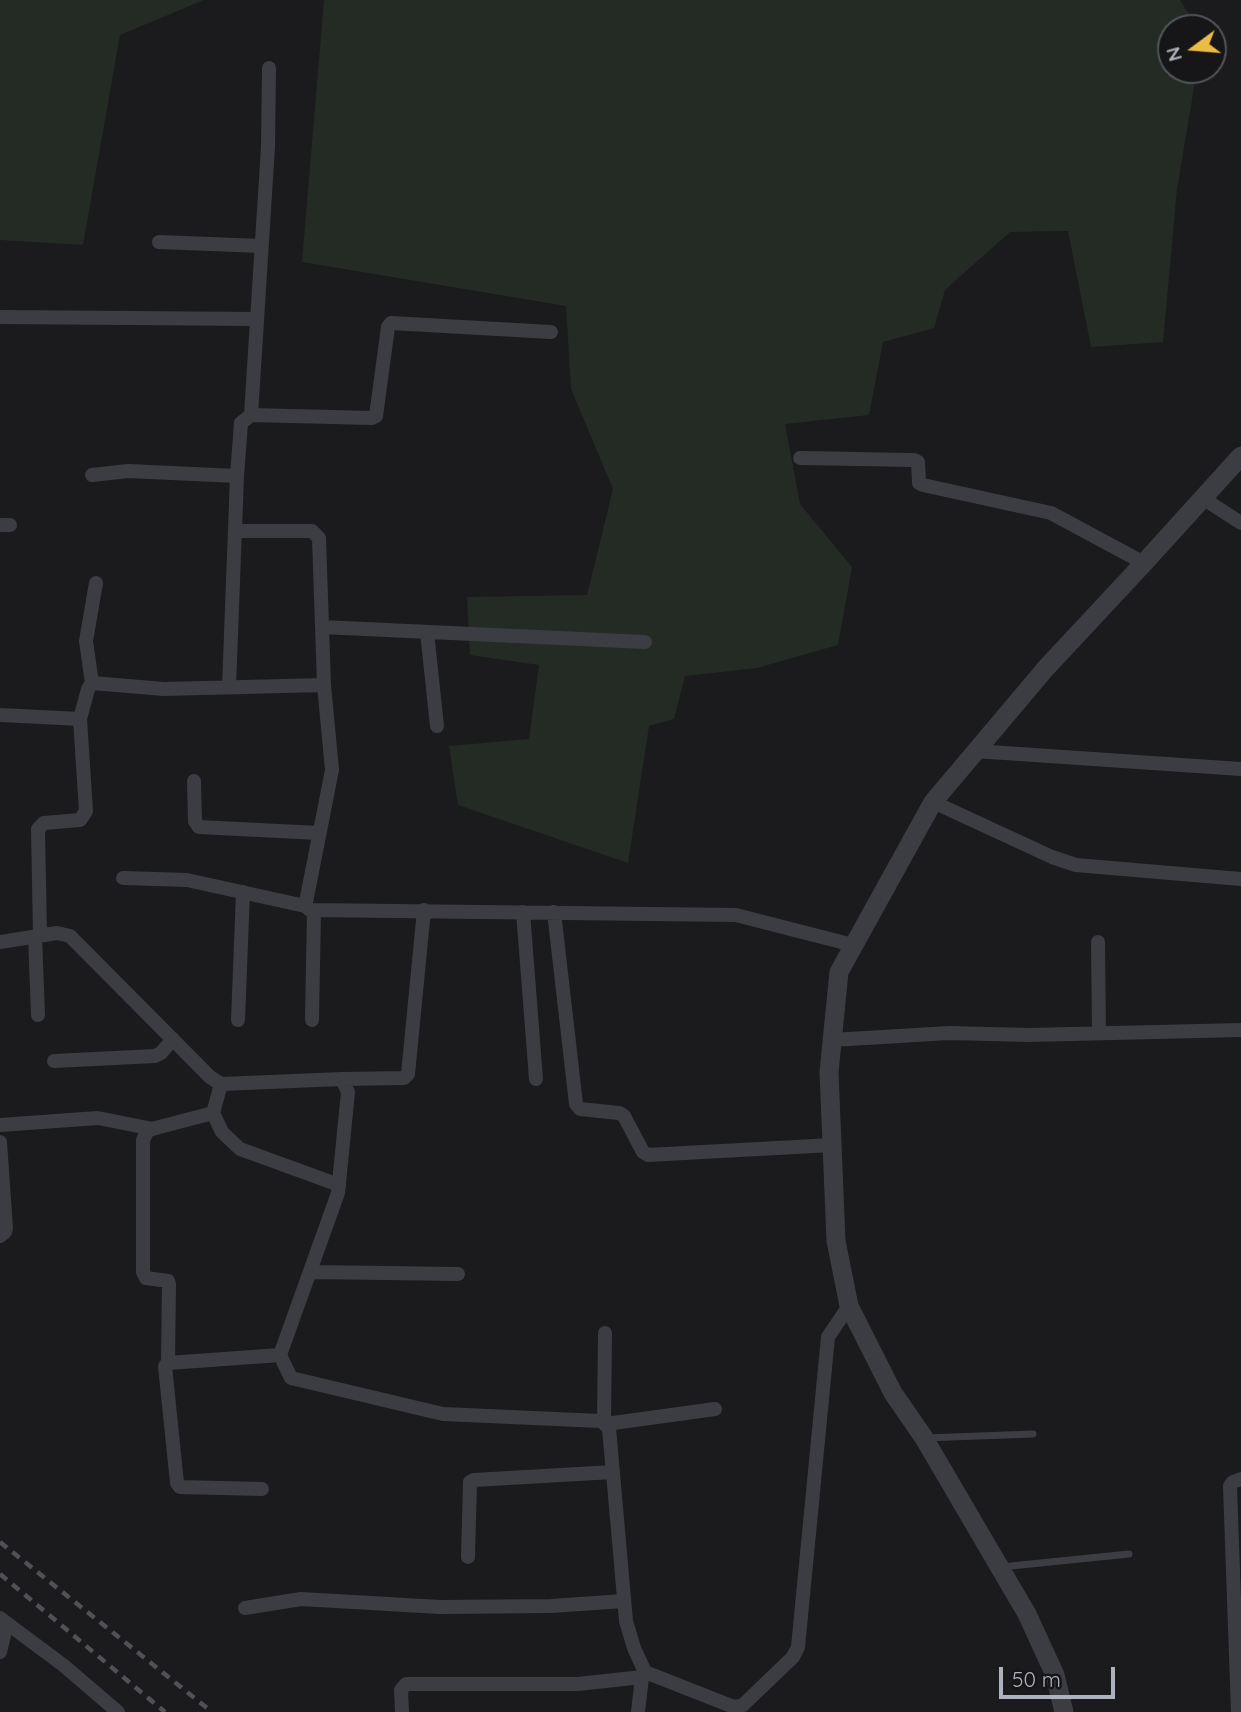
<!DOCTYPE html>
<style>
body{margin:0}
#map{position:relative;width:1241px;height:1712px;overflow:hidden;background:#1b1b1d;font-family:Quicksand,sans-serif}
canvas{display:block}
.north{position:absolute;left:1157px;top:14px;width:70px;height:70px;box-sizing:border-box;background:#161618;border:2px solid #53545a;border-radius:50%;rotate:254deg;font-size:19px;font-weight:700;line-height:28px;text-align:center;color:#aeb2bc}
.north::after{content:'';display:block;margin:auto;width:24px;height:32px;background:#ebbb45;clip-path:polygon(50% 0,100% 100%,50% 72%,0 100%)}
.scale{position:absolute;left:999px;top:1667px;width:116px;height:32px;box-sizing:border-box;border:4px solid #aeb2bc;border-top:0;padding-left:9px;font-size:21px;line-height:24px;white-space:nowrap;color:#aeb2bc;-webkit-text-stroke:5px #161618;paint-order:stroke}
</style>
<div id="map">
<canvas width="1241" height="1712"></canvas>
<div class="north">N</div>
<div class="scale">50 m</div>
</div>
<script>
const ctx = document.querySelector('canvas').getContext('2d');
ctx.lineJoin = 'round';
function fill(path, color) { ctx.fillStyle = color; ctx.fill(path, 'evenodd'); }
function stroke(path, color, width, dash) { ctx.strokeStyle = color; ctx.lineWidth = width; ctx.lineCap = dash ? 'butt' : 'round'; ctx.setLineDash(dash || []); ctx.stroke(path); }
fill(new Path2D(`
 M0 0H204L120 35 83 245 0 240Z
 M324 0H1180L1198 28H1171V70H1197L1177 189 1163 342 1091 347 1068 231 1010 232 945 290 934 328 883 342 869 415 785 424 800 504 852 567 838 645 757 668 685 676 674 719 649 726 628 863 458 805 449 746 529 739 539 665 470 655 467 597 587 595 613 489 571 389 566 306 302 262Z`), '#232b24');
stroke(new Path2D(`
 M925 1438 1033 1434
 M1001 1567 1129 1554`), '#3c3d42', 7);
stroke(new Path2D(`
 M159 242 261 246
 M0 317 257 319
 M251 415 268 147 269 68
 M800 458 914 460 918 462 919 483 923 485 1051 513 1144 563
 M92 475 128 471 237 476
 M1204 499 1241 523
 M0 525H10
 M235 531H312L319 538 324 685
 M322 627 645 642
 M427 632 437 726
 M92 683 86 641 96 583
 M229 687 237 476 241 423 251 415 372 418 376 416 388 327 391 323 551 332
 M0 715 80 719 88 689 92 683 164 689 324 685 332 770 306 902 305 906 310 910 736 915 853 945
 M975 751 1241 769
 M194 781 195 821 199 827 319 833
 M933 802 1052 857 1076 865 1241 879
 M123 878 187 880 305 906
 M523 912 536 1079
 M554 912 576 1104 580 1109 619 1113 624 1116 643 1152 648 1155 832 1145
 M40 935 38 829 44 823 80 820 86 811 80 719
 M35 936 38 1015
 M0 942 57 933 70 936 210 1077 221 1084 342 1079 348 1092 338 1193 280 1355 291 1378 443 1414 601 1421 609 1428 626 1621 634 1648 645 1672 734 1707 743 1705 793 1657 798 1647 828 1337 849 1306
 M1098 942 1099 1033
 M238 1020 243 892
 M312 1020 314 911
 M832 1040 949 1033 1029 1035 1241 1030
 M54 1061 155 1056 161 1053 173 1039
 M342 1079 404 1078 408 1074 424 910
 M213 1113 222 1132 240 1149 339 1185
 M0 1125 98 1118 153 1129
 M0 1142 6 1228 5 1232 0 1236
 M311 1272 458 1274
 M168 1363 169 1284 168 1281 146 1278 143 1272V1140L148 1130 213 1113 221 1084
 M604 1422 605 1333
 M606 1424 715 1409
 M262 1489 180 1487 177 1483 165 1366 168 1363 280 1355
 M468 1557 470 1482 474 1480 613 1472
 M245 1608 301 1599 440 1607 551 1606 624 1601
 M0 1618 63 1665 118 1712
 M0 1652 7 1623
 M402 1712 401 1690 406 1684H578L642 1677
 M638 1712 642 1677 645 1672
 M1238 1712 1230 1486 1233 1482 1241 1479`), '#3c3d42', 14);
stroke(new Path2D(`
 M1064 1712 1055 1675 1027 1614 924 1438 893 1393 849 1306 836 1241 829 1072 839 972 933 802 1046 668 1144 563 1241 456`), '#3c3d42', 19);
stroke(new Path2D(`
 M0 1542 212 1712
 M0 1574 165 1712`), '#4f5157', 4.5, [9, 7]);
</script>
